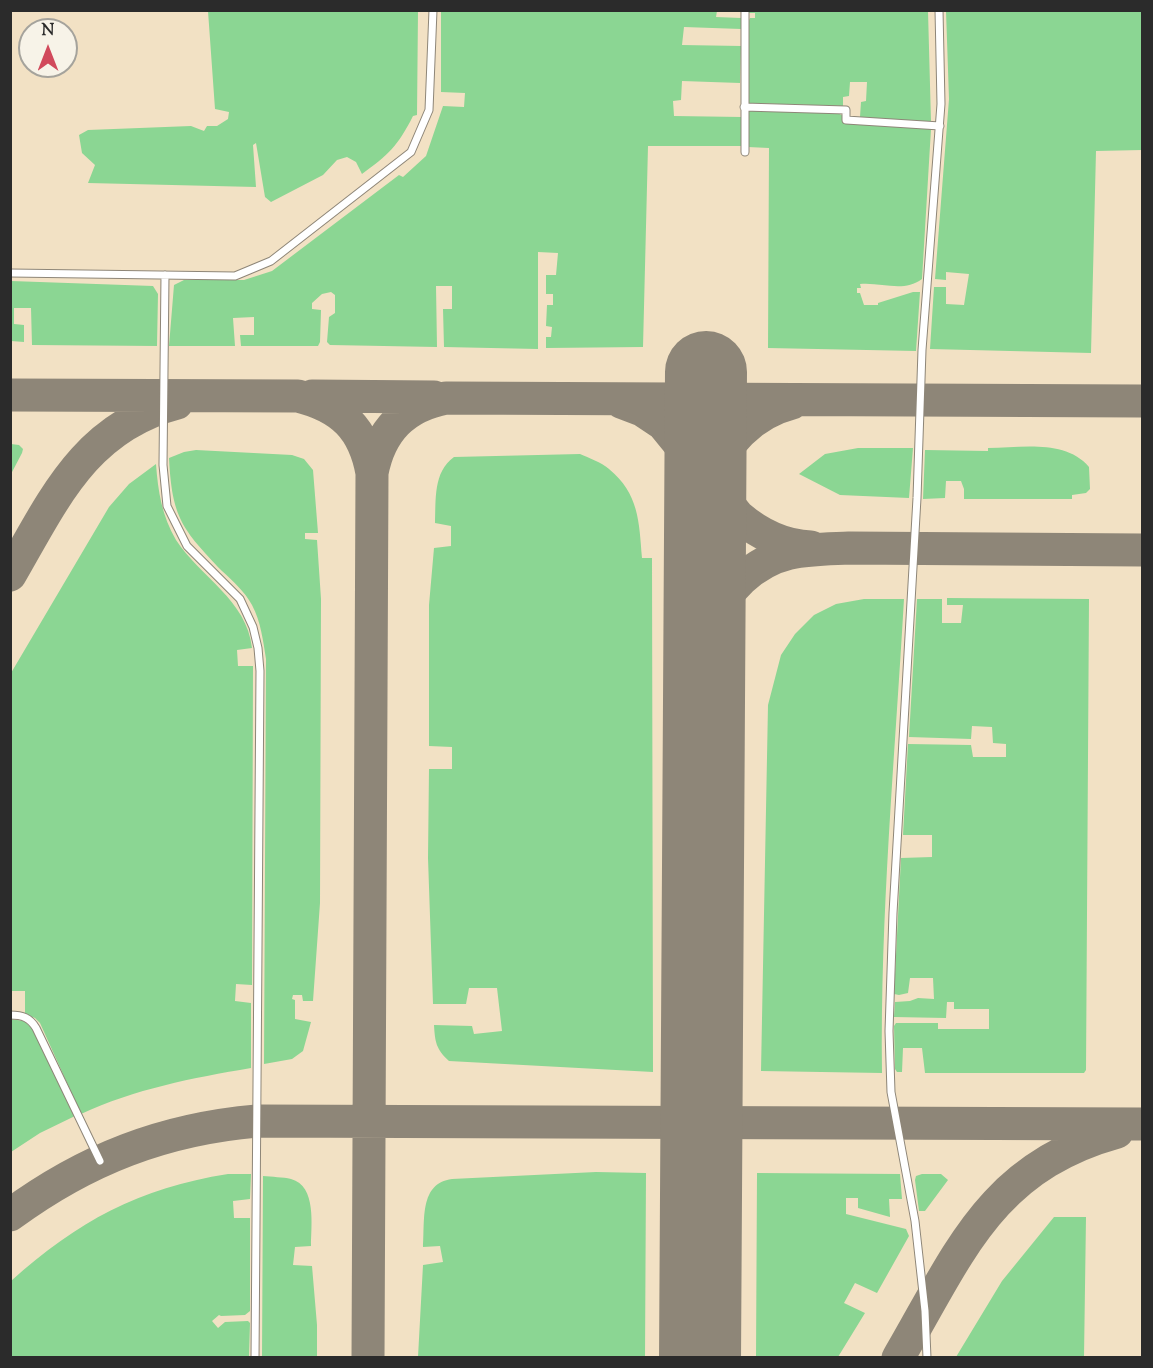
<!DOCTYPE html>
<style>
body{margin:0}
#map{position:relative;width:1153px;height:1368px;overflow:hidden;background:#f2e1c4;font-family:"Sorts Mill Goudy",serif}
canvas{display:block}
.frame{position:absolute;inset:0;border:12px solid #2b2b2b;pointer-events:none}
.north{position:absolute;left:18px;top:18px;width:60px;height:60px;box-sizing:border-box;background:#f7f3e8;border:2px solid #a5a39c;border-radius:50%;rotate:0deg;font-size:16px;font-weight:700;line-height:24px;text-align:center;color:#2b2b2b}
.north::after{content:'';display:block;margin:auto;width:21px;height:27px;background:#d1495b;clip-path:polygon(50% 0,100% 100%,50% 72%,0 100%)}
</style>
<div id="map">
<canvas width="1153" height="1368"></canvas>
<div class="frame"></div>
<div class="north">N</div>
</div>
<script>
const ctx = document.querySelector('canvas').getContext('2d');
ctx.lineJoin = 'round';
function fill(path, color) { ctx.fillStyle = color; ctx.fill(path, 'evenodd'); }
function stroke(path, color, width, dash) { ctx.strokeStyle = color; ctx.lineWidth = width; ctx.lineCap = dash ? 'butt' : 'round'; ctx.setLineDash(dash || []); ctx.stroke(path); }
fill(new Path2D(`
 M208 11H418L417 115 413 116C398 146 388 155 362 174L356 162 347 157 337 160 323 175 271 202 265 197 256 143 253 145 256 187 88 183 95 165 82 153 79 135 88 130 191 126 204 131 207 126H217L228 119 229 112 215 109Z
 M441 11H740V12L717 11 716 17 741 18V29L684 27 682 45 741 46 740 83 682 81 681 100 673 101 674 116 742 117 741 146H648L643 347 546 348V337H551L552 327 546 326 547 305H553V294H546V275H556L558 253 538 252V349L444 347 443 309H452V286H436L437 347 330 345 327 342 329 317 335 313V295L331 292 322 294 312 303V309L321 310 320 342 318 346H241L240 335H254V317L233 318 235 346H169L174 285 184 280H244L272 271 399 175 403 177 426 156 443 106 464 107 465 93 441 92Z
 M748 11H928L931 122 860 117 861 102 866 101 867 82H850L849 96 843 97V106L747 103 748 23 750 18H755V13H748Z
 M946 11H1142V150L1096 151 1091 353 930 349 934 287H946V304L964 305 969 274 946 272V280L935 279 949 99Z
 M751 109 838 113 843 116V123L931 129 922 279C903 293 882 282 860 284L861 288H857V293H860L864 305H878V303L913 292H920L916 351 768 348 769 148 748 147 747 112Z
 M11 281 153 286 158 294 157 346 32 345 31 308H14V324L24 325V342L11 341Z
 M11 444 19 445 23 449 22 453 11 474Z
 M858 448H913L909 498 840 495 799 474 825 454Z
 M988 448C1021 448 1065 439 1089 467L1090 489 1086 493 1072 495V499H964V489L961 481H946L945 498 923 499 925 450 988 451Z
 M196 450 292 455 304 459 313 470 318 533H305V539L317 540 321 599 320 903 313 1001H303L302 995H293L292 999 295 1000V1019L311 1022 303 1051 292 1059 264 1064 266 659C263 641 261 622 252 605 245 592 233 581 222 571 182 529 172 518 169 458L184 452Z
 M580 454C589 458 601 462 609 469 639 494 639 521 642 558H652L653 1072 449 1061C436 1049 435 1042 434 1025L472 1026 474 1034 502 1031 497 988H469L466 1004H433L428 858 429 769H452V747L429 746V605L434 548 451 546V526L435 523C436 500 433 472 454 457Z
 M156 464C158 492 162 516 176 540 200 577 247 600 252 648L237 650 238 666H253L252 985 236 984 235 1001 251 1003V1068C192 1078 135 1089 81 1114L40 1023 35 1018 25 1014V991H11V998V673L109 507 129 484Z
 M947 598 1089 599 1086 1070 1084 1073H925L922 1048H903L902 1072H897L895 1069 894 1026 896 1023H938V1029H989V1009H954V1002H947L946 1018 894 1017 895 1002 910 1001 918 998 934 999 933 978H910L908 993 899 995 894 994 901 858 932 857V835H903L908 744 971 745 973 757H1006V744L993 743 992 727 972 726 971 739 909 737 917 599H942V623H961L963 605H947Z
 M864 599H904C895 756 880 916 882 1073L761 1071 768 705 781 655 795 634 814 615 836 604Z
 M10 1019 24 1021 32 1028 75 1116 40 1133 11 1152Z
 M596 1172 646 1173 645 1357H418L423 1265 443 1262 440 1246 423 1247C425 1221 419 1183 452 1179Z
 M757 1173 900 1174 902 1199H889L890 1217 858 1208V1198H846V1214L906 1229 909 1236 877 1293 855 1283 844 1303 865 1313 838 1357H756Z
 M228 1174H251L250 1199 233 1201 234 1218H250V1311L245 1315 221 1316 219 1315 212 1321 218 1328 225 1322 248 1321 250 1323 249 1357H11V1281C78 1221 139 1188 228 1174Z
 M922 1174H941L948 1180 925 1211H919L915 1180 916 1176Z
 M263 1176C272 1177 283 1177 291 1179 317 1186 311 1226 311 1246L295 1247 293 1265 312 1266 317 1325V1357H262Z
 M1054 1217H1086L1084 1357H956L1002 1281Z`), '#8bd693');
stroke(new Path2D(`
 M10 395 298 396C342 407 364 429 372 473
 M312 396 434 397
 M621 402 642 410 663 424 738 516C759 534 783 546 811 547
 M10 575C54 499 85 427 177 403
 M705 616C706 589 707 561 708 534 708 517 707 499 711 483 721 444 753 413 792 403
 M704 763C705 736 706 708 707 680 707 662 707 643 712 625 724 590 753 562 790 553 809 549 829 549 849 548L1142 550
 M10 1215C86 1159 164 1129 257 1121L1142 1124
 M368 1358 372 473C380 431 404 406 446 398L1142 401
 M898 1358C959 1254 990 1167 1117 1132`), '#8e8678', 33);
stroke(new Path2D(`
 M700 1358 706 372`), '#8e8678', 82);
const lane = new Path2D(`
 M745 10V152
 M744 107 846 110V120L940 126
 M10 273 235 276 271 261 411 152 429 110 433 10
 M165 275 163 465 167 506 187 546 240 599 253 627 258 648 260 671 255 1358
 M10 1015C23 1015 30 1018 36 1028L100 1161
 M927 1358 925 1311 915 1221 891 1092 889 1031 893 913 917 498 922 350 941 104 939 10`);
stroke(lane, '#8e8678', 9);
stroke(lane, '#fff', 7);
</script>
